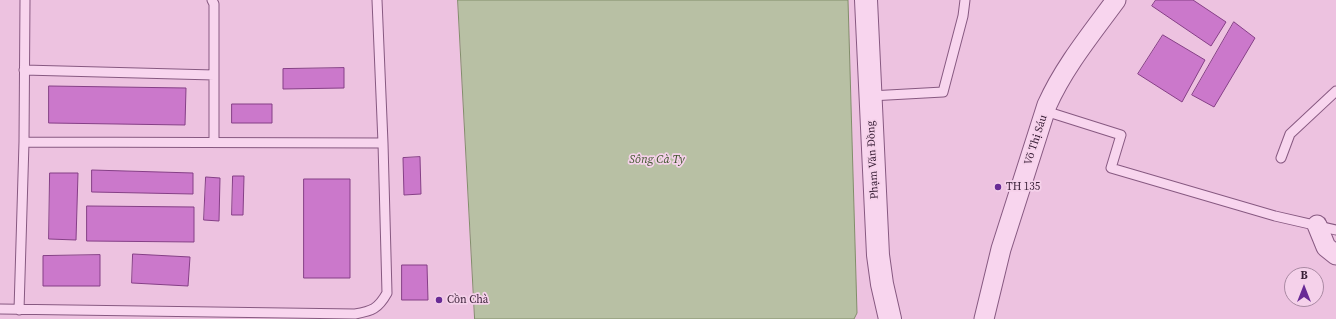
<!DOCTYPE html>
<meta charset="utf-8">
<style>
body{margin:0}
#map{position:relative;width:1336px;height:319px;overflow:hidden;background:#edc2e0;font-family:"Source Serif 4",serif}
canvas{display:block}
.north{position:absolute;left:1284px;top:267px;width:40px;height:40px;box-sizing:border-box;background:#f5d1ea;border:1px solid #a989a2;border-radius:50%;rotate:0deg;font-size:11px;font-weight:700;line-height:16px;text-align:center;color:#371d35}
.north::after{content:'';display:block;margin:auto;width:14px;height:18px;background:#682a95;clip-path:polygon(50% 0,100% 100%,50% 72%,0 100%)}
</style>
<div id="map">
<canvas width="1336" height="319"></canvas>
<div class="north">B</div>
</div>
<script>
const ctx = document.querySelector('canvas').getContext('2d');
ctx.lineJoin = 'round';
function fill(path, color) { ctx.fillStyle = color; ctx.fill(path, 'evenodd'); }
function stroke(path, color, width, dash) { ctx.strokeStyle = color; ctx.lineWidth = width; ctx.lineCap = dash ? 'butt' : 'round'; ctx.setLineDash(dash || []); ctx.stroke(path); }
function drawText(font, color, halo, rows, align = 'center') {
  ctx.font = font + ' "Source Serif 4",serif'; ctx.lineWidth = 3.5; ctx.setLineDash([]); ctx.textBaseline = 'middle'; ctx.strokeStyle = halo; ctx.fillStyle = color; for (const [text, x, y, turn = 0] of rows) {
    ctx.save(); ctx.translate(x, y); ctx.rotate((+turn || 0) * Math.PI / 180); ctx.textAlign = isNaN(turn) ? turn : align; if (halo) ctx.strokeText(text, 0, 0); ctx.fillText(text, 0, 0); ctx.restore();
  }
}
const water = new Path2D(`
 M458 0H848L857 313 854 319H475Z`);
fill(water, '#b8c0a4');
stroke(water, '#828e6b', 1);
const building = new Path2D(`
 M1156 0H1193L1226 22 1211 46 1152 6Z
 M1234 22 1255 38 1214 107 1192 95Z
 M1163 35 1205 60 1182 102 1138 74Z
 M344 68V88L283 89V69Z
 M49 86 186 88 185 125 49 123Z
 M232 104H272V123H232Z
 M420 157 421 194 404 195 403 158Z
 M92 170 193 173V194L92 192Z
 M50 173H78L76 240 49 239Z
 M233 176H244L243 215H232Z
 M206 177 220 178 219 221 204 220Z
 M304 179H350V278H304Z
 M87 206 194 207V242L87 241Z
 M133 254 190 257 188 286 132 283Z
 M100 255V286H43V256Z
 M402 265H427L428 300H402Z`);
fill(building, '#cb78cb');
stroke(building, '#853f86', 1);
const service = new Path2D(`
 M212 0 214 4V142
 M24 70 214 75
 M870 96 943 92 963 16 965 0
 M1045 111 1121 135 1111 168 1275 216 1336 230
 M24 142 383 143
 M1281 158 1290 134 1336 91
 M0 309 355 314C372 311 378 309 387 293L383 143 377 0
 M19 310 24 142 25 0`);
const minor = new Path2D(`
 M1317 225 1326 247 1336 255
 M984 319 1001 249 1047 105C1064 67 1091 34 1116 0`);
const tertiary = new Path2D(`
 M866 0 878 255 882 284 890 319`);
stroke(service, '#875981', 11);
stroke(minor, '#875981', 21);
stroke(tertiary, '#875981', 24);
stroke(service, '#f8d5ee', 9);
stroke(minor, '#f8d5ee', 19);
stroke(tertiary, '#f8d5ee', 22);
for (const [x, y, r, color] of [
 [998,187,4,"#682a95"],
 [439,300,4,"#682a95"]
]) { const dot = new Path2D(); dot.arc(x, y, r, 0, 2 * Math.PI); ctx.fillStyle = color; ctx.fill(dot); stroke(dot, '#f5d1ea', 1.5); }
drawText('11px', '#371d35', '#f5d1ea', [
 ["Võ Thị Sáu",1036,140,-72],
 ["Phạm Văn Đồng",873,160,-93]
]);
drawText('11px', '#371d35', '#f5d1ea', [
 ["TH 135",1006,187],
 ["Cồn Chà",447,300]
], 'left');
drawText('italic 12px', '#40562d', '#f5d1ea', [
 ["Sông Cà Ty",657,160]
]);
</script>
